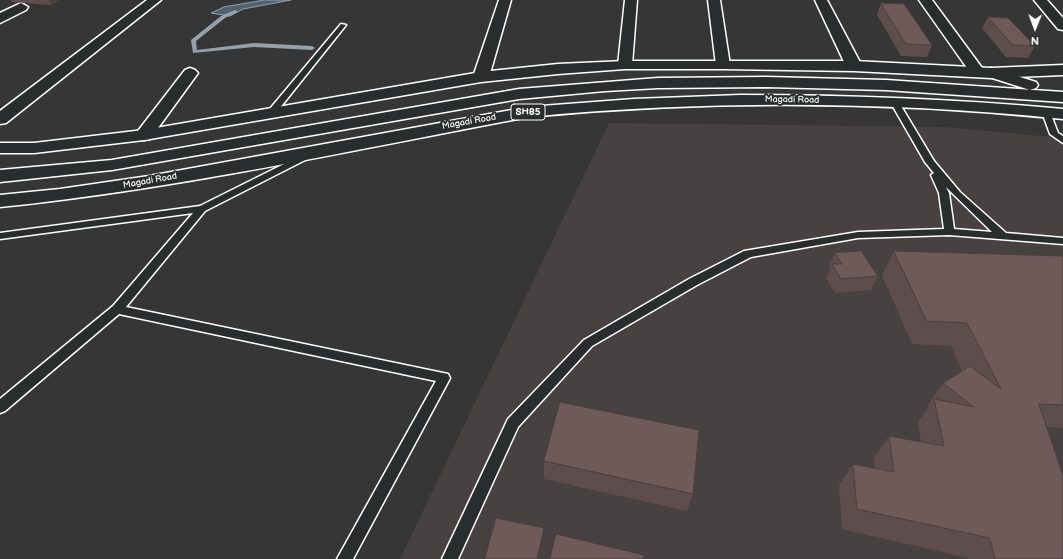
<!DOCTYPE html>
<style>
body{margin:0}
#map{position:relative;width:1063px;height:559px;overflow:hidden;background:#373637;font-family:"Balsamiq Sans",sans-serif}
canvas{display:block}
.north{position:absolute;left:1015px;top:8px;width:40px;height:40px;-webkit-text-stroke:3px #2a2d2e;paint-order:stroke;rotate:181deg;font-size:11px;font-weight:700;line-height:16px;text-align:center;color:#fff}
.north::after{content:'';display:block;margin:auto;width:14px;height:18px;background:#fff;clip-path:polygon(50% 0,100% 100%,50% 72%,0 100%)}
</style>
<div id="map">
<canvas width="1063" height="559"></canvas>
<div class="north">N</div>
</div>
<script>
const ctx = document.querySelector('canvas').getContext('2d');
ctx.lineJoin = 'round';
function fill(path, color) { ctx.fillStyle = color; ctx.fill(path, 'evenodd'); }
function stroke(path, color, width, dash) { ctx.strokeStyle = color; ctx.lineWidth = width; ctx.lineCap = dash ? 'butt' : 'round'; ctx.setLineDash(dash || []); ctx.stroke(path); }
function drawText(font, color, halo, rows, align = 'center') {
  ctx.font = font + ' "Balsamiq Sans",sans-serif'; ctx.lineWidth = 4; ctx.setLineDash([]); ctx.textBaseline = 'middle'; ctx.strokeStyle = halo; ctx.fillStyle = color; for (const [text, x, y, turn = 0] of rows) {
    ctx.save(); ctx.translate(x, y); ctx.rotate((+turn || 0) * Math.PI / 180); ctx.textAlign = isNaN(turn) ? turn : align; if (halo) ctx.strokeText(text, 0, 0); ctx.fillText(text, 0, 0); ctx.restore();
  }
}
fill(new Path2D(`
 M609 123 945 127 1063 138V559H400Z`), '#474141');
const water = new Path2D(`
 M265 0H291L243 9 230 16 211 13 224 7Z`);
fill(water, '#4f6272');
stroke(water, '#95a1aa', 1);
fill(new Path2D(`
 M235 10 237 11V12L225 18 196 41 197 50 254 43 312 46 315 48 312 50 254 47 193 53 191 40 221 16Z`), '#95a1aa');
const service = new Path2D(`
 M341 24 346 25 275 114H269V110Z
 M892 101H898L934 161 960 192 1006 233 1063 238V244L949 235 858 238 751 257 697 285 592 346 518 427 458 559H442L508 419 584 340 689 279 744 251 858 232 944 229 939 193 931 175 934 173 925 162 891 103ZM946 187 992 232 954 229 949 193Z
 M1043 110H1049L1050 112 1058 133 1063 136V143L1050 134 1042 112Z
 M308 152 312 155 311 157 205 211 126 307 448 374 450 378 448 382 353 559H337L436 381 119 314 5 411 0 413V399L113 306 193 213 0 239V233L200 206Z`);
const minor = new Path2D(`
 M147 0H161L6 123 0 124V111Z
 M499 0H511L489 77 486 80H476L473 77Z
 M625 0H637L632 65 630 68H620L618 65Z
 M708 0H720L730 65 728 68H718L716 65Z
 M815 0H827L862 66 859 69H849L846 66Z
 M919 0H932L985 72 982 75H972Z
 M1034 0H1047L1063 18V30L1058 29Z
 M21 3 28 7 26 10 0 23V13Z
 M190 68 195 70 198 73 150 139 144 140 138 139 135 135 138 131 185 70Z`);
const tertiary = new Path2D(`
 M625 61H854L991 68 1063 65V75L991 78 854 71 723 69H625L558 74 481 82 144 140 34 153H0V143H34L144 130 481 72 558 64Z`);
const primary = new Path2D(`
 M991 68 1036 82 1038 85 1036 88 1030 90 986 76 983 73 986 70Z
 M766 77 886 80 1063 92V102L886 90 766 87 658 88 605 91 519 99 112 170 0 182V170L112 160 519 89 658 78Z
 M740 95C847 95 956 99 1063 109V119C885 101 706 100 528 117 353 150 177 189 0 207V195L60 189 149 176 528 107 634 99Z`);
stroke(service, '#fff', 3);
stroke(minor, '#fff', 3);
stroke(tertiary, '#fff', 3);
stroke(primary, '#fff', 3);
fill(service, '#2a2d2e');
fill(minor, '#2a2d2e');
fill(tertiary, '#2a2d2e');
fill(primary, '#2a2d2e');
fill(new Path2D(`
 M11 0H59L51 5 12 2Z
 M881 3 932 45 927 57 901 56 877 15Z
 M988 17 1035 46 1028 58 1006 57 982 28Z
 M894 251 1063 256V428L1047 427 1063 559H968V558L842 529 839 485 853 464 875 468 874 458 889 436 921 442 918 422 928 407 927 406 943 383 962 371 951 346 912 344 882 275Z
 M835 253 878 276 871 290 835 293 826 278 830 269 829 267Z
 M544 461 693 494 687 511 544 479Z`), '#5e4d4d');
fill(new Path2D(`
 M49 0H59L51 5Z
 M544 528V540L540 559H537Z`), '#4c3f3e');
const building = new Path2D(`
 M881 3 904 4 932 45 906 44Z
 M988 17 1008 18 1035 46 1013 45Z
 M861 251 878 276 841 279 832 264H842L835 253Z
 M894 251 1063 256V405L1039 404 1063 476V559H995L990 538 857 509 853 464 894 472 889 436 944 446 934 399 974 407 943 383 970 366 1001 389 967 323 927 321Z
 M560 402 699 430 693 494 544 461Z
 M496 518 544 528 537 559H485Z
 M556 534 644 555 643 559H550Z`);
fill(building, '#6d5a59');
stroke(building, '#4c3f3e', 1);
drawText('9px', '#fff', '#2a2d2e', [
 ["Magadi Road",792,100,1],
 ["Magadi Road",469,122,-10],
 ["Magadi Road",150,181,-10]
]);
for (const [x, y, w] of [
 [528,112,34]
]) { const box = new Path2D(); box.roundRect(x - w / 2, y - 8, w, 16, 3); ctx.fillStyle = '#2a2d2e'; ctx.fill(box); stroke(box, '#fff', 1); }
drawText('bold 10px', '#fff', null, [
 ["SH85",528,112]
]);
</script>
